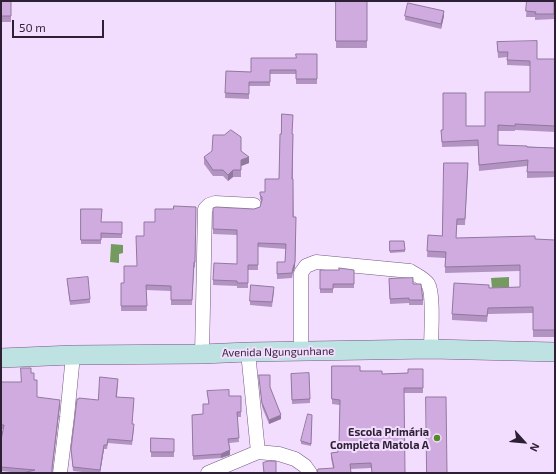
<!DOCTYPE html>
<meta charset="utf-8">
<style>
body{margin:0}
#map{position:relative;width:556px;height:474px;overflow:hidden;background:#f3ddfe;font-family:"Exo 2",sans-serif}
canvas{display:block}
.frame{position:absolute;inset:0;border:2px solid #2d1f34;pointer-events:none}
.north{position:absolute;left:504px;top:422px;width:40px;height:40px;-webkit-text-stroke:3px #f3ddfe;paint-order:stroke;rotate:117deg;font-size:11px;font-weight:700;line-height:16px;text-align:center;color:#2d1f34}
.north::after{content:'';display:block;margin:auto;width:14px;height:18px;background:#2d1f34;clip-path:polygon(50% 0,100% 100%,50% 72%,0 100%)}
.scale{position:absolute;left:12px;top:20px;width:92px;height:18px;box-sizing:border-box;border:2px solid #2d1f34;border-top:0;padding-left:5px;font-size:12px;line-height:14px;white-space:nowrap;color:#2d1f34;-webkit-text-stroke:3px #f3ddfe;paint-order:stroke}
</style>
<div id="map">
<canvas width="556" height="474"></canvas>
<div class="frame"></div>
<div class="north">N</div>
<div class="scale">50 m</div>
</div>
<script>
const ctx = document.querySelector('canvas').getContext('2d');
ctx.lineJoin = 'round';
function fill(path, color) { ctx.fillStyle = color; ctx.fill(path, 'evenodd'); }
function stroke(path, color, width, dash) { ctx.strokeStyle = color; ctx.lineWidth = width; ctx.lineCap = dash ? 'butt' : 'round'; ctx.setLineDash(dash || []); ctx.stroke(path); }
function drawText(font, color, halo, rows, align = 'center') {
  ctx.font = font + ' "Exo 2",sans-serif'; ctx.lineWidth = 4; ctx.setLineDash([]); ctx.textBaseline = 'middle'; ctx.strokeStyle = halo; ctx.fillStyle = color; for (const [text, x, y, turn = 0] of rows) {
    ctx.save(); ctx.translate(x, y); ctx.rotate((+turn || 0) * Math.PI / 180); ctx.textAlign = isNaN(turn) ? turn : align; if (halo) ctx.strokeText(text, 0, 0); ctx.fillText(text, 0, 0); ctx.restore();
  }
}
fill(new Path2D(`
 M111 244 123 245V253L119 254V263L110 262Z
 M509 277V287L492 288 491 278Z`), '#759a60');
const street = new Path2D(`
 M248 352 258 452
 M301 352V273L306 266 316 262 410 271C416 275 424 278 428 284 434 293 431 336 431 349
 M202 354 205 209 209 205 215 203 254 205
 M60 473 67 417 73 355
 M208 473 258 452 279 454 295 459 305 466 310 473`);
const secondary = new Path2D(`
 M1 358 73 355 202 354 248 352 431 349 555 352`);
stroke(street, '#765685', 15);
stroke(secondary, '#765685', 20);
stroke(street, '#fff', 14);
stroke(secondary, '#bee2e2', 19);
fill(new Path2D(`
 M1 1H11V22H1Z
 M336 1H367V48H336Z
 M527 1H554V19L535 20V17H526Z
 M405 16H444L441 29 405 20Z
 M497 42 537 59H555V132L515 130V131H498V145L555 148V177L527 178V166L479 171 478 146 442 147 441 130 466 126H485L530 92V66L507 65V57L498 58Z
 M317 54V84H296V74H270V86H249V99L225 98 226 71 251 72 296 58Z
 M281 134H293V179L295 267 293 273 292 278 277 279V262H285L286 249 258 247V270H248V288H237V286L213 285V280L237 264V235L213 234V208L254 209 260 207 262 202 260 199V192H265L279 179Z
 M241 151 249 163 241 166V177H233L228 181 223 176H213L204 164V157Z
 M468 170 465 225H457L456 238 555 240V337H533V313L488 314 487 322 452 320V314L489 288 520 287V271L445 273V258L427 257 428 235 442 236Z
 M196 207 195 267 194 268 192 305H171V291L146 290 147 311H121V283H124L137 266 144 236 155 222 173 209Z
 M81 209 101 222H122V238H101V244H81Z
 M390 241 405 250V252L390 253Z
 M320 270H354V288H333V293H320Z
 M67 279 90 299V303L70 305Z
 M389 279 413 284 423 300V305H409V303L390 304Z
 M274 291 272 307 250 305V301Z
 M332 366 382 374 408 373 423 369V393H404L371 468 350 469 333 468 331 458V453L338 452 337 444H339L340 405 332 404Z
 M31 373 34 380 37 397 60 405 52 470 53 473H21L1 471V440L3 429H1V382H21Z
 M291 374 310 399V403L292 404Z
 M259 375 270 387 281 419 269 424 262 407Z
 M118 383 117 397 134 402 132 424 134 428 132 445 108 443 107 449H104L100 473H92L73 471 71 449 98 400Z
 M207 391 229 396H241V417H237L239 442 229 443 230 455 221 458 193 460 192 415 203 414V404H209Z
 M312 415 311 446 301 444V441Z
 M151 438 174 439V457H151Z`), '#b293c1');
fill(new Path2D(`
 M444 11V16L441 29V24Z
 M249 157V163L241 166V160Z
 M233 170V177L228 181V175Z
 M296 217 295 267 293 273V268Z
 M60 400V405L52 472V468Z
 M281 415V419L269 424V420Z
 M104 445V449L100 473V470Z
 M230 450V455L221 458V454Z`), '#91789d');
const building = new Path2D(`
 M1 1H11V16H1Z
 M336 1H367V41H336Z
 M527 1H554V14H535L536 12 526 11Z
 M408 3 444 11 441 24 405 16Z
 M537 41V59H555V126L515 124V126L498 125V145L527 146V147L555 148V172H527L528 160 479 165 478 140 442 142 441 130H443V93H466V126H485V92H530V61L507 60 508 52H498L497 42Z
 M296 54H317V79H296V70H270V82H249V94L225 93 226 71 251 72V58H296Z
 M282 114 293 115 292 134H293L292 179H293V217H296L295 262 293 268 292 273 277 274V262H285L286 244 258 243V265H248V283H237V281L213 280 214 263 237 264V230L213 229V208L216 207 254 209 260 207 262 200V197L260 195V192H265V179H279L280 134H281Z
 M231 130 241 137V151L249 157 241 160V170H233L228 175 223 170H213L204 157 212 151 213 135H224Z
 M444 163H468L465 219H457L456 238 535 236V239L555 240V330H533V307L488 308 487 316 452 314 454 283 489 285V288L520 287V265L445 267 446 252 427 251 428 235 442 236Z
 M174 206 196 207 195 262H194L192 300H171V286L146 285 147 306H121V283H124V266H137L136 236H144V222H155V209H173Z
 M81 209H102L101 222H122V234L101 233V240H81Z
 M390 241H404L405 250 390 251Z
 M339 268 354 270V284H333V289H320V270H339Z
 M88 277 90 299 70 301 67 279Z
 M413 278V284H421L423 300H409V298L390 299 389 279Z
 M251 285 274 287 272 302 250 301Z
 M332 366H360V371H382V374L408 373V369H423V388H404L405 473H372L371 463 350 464 351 473H317L318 469 334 468 331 453 338 452 337 444H339L340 400 332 399Z
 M21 368H31V373H34V380H37V397L60 400 52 468V472L53 473H23L35 470 1 467V440L4 425H1V382H21Z
 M309 373 310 399 292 400 291 374Z
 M259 375H270V387L281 415 269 420 262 403Z
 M100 377 118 379 116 397 134 398 132 424H134L132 441 108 439 107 445H104L100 470 73 467 71 449 77 399H79V398L98 400Z
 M229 390V396H241V412H237L239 438 228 439 230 450 221 454 193 456 192 415 203 414V404H209L207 391Z
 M426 397H446L447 473H427Z
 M308 414 312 415 311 444 301 441Z
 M151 438 174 439V452H151Z
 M269 461H276V473H264L263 463Z`);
fill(building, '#cfabe0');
stroke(building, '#91789d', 1);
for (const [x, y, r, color] of [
 [437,438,4,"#518b27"]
]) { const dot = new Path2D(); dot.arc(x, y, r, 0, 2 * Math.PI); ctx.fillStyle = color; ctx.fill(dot); stroke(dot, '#f3ddfe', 1.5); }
drawText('11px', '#2d1f34', '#f3ddfe', [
 ["Avenida Ngungunhane",278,352,-1]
]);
drawText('bold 11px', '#2d1f34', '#f3ddfe', [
 ["Escola Primária",429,432],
 ["Completa Matola A",429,445]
], 'right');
</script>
